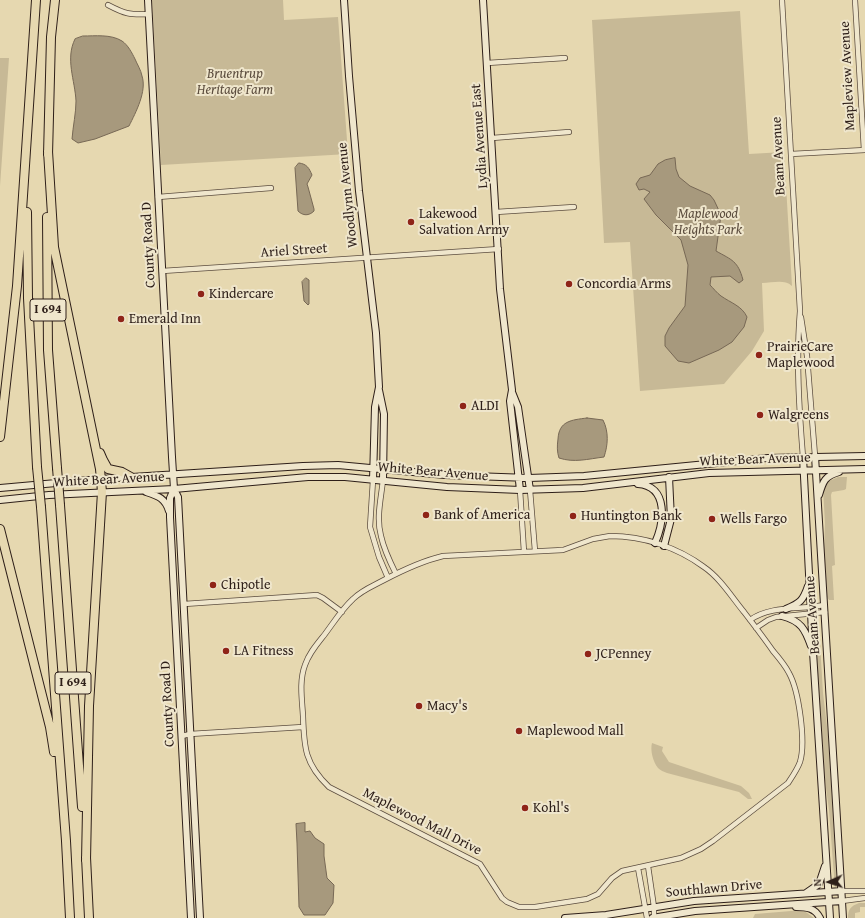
<!DOCTYPE html>
<style>
body{margin:0}
#map{position:relative;width:865px;height:918px;overflow:hidden;background:#e6d8b0;font-family:"Gentium Book Plus",serif}
canvas{display:block}
.north{position:absolute;left:809px;top:862px;width:40px;height:40px;-webkit-text-stroke:3px #efe6cc;paint-order:stroke;rotate:267deg;font-size:11px;font-weight:700;line-height:16px;text-align:center;color:#2e1f19}
.north::after{content:'';display:block;margin:auto;width:14px;height:18px;background:#2e1f19;clip-path:polygon(50% 0,100% 100%,50% 72%,0 100%)}
</style>
<div id="map">
<canvas width="865" height="918"></canvas>
<div class="north">N</div>
</div>
<script>
const ctx = document.querySelector('canvas').getContext('2d');
ctx.lineJoin = 'round';
function fill(path, color) { ctx.fillStyle = color; ctx.fill(path, 'evenodd'); }
function stroke(path, color, width, dash) { ctx.strokeStyle = color; ctx.lineWidth = width; ctx.lineCap = dash ? 'butt' : 'round'; ctx.setLineDash(dash || []); ctx.stroke(path); }
function drawText(font, color, halo, rows, align = 'center') {
  ctx.font = font + ' "Gentium Book Plus",serif'; ctx.lineWidth = 4; ctx.setLineDash([]); ctx.textBaseline = 'middle'; ctx.strokeStyle = halo; ctx.fillStyle = color; for (const [text, x, y, turn = 0] of rows) {
    ctx.save(); ctx.translate(x, y); ctx.rotate((+turn || 0) * Math.PI / 180); ctx.textAlign = isNaN(turn) ? turn : align; if (halo) ctx.strokeText(text, 0, 0); ctx.fillText(text, 0, 0); ctx.restore();
  }
}
fill(new Path2D(`
 M152 0H283L284 20 338 17 348 154 161 165Z
 M740 11 749 154 784 152 792 286C784 279 773 283 762 283L764 331 752 351 724 384 640 391 630 242 604 243 592 20Z
 M0 58H9L0 186Z
 M838 477H847L846 489 844 490 832 492 831 495 835 565 832 566 834 600H829L827 597 824 549 825 524 823 489 825 483Z
 M816 619 818 621 819 626 823 693 828 735 837 883 835 889 829 810 824 773 815 625Z
 M652 743 663 747 662 751 669 762 741 786 749 793 752 799H748L739 792 667 773C664 772 660 770 658 768 653 762 650 750 652 743Z
 M859 903H865V907H860V912L855 913V918H848C848 909 851 906 859 903Z
 M803 910 814 918H753L755 914Z`), '#c7b996');
const water = new Path2D(`
 M83 36C95 36 111 34 122 41 128 45 132 53 135 59 137 64 141 70 142 76 147 91 136 112 129 126L95 139 78 143 72 139C73 126 76 113 76 101 75 80 65 59 75 39Z
 M675 158 676 169 679 177 690 186 710 195 714 200 721 215 716 251C732 260 738 261 743 280L739 283 730 276 711 277 710 285C713 288 717 293 721 296 731 303 742 306 747 317L744 327 732 342 719 350 689 363 678 361 665 346V336L669 328 685 306 688 265 681 240 656 215 644 199 650 192 644 189 639 190 636 184 640 178 650 175 658 164 665 160Z
 M299 163C307 164 309 168 312 175L307 184 308 187 314 209V211C309 216 303 216 298 211L295 168Z
 M306 278 309 280V304L308 305 304 301 302 282Z
 M587 418 603 420C609 432 608 445 604 457 588 459 574 463 559 458 557 452 557 446 558 439 559 421 571 420 587 418Z
 M305 823V832L310 831 315 838 324 844V856L327 878 334 885 333 903 325 915H304L299 907 297 843 296 824Z`);
fill(water, '#a7997d');
stroke(water, '#776855', 1);
const street = new Path2D(`
 M782 0 800 311C796 360 799 408 803 457
 M855 0 864 150
 M108 5C125 14 130 15 149 14
 M487 63 565 58
 M492 138 569 132
 M791 154 865 150
 M158 197 271 188
 M496 212 574 207
 M162 271 499 249
 M801 317 807 356 815 456
 M373 480 370 527 379 557 388 578
 M383 480C381 499 376 518 381 536 384 550 390 562 396 574
 M520 490 524 552
 M530 490 535 551
 M610 536C643 536 677 547 704 567 720 578 731 596 744 612 754 625 764 638 773 651 779 658 785 665 789 673 799 691 806 742 800 762 797 770 792 777 788 783L713 841 701 849 681 858 622 871 612 878 598 894 587 899 535 907H519L507 902 502 898 480 864 329 787C305 764 304 748 303 716 302 699 299 681 305 665 309 653 317 644 325 634 334 622 342 609 353 599 362 590 373 586 384 580 403 570 422 561 443 556L563 550 593 539Z
 M184 604 317 595 323 598 342 612
 M750 620C771 605 800 610 824 605
 M756 628 768 620 776 617 825 612
 M182 736 190 734 303 727
 M648 866 654 907V918
 M638 868 647 918
 M842 891H865
 M842 901 865 898`);
const secondary = new Path2D(`
 M148 0 172 457 174 489 178 497 200 918
 M344 0 349 76 359 191 376 333 379 387 375 407 373 480
 M483 0 500 289 512 390 510 401 520 490
 M379 390 384 414 383 480
 M512 392 518 407 530 490
 M815 456 843 918
 M803 457 813 652 830 918
 M638 484C669 486 664 523 655 543
 M0 488 101 479 303 466 338 465 445 475 529 478 584 476 768 458 865 456
 M174 489 170 498V517L191 918
 M146 492C158 496 165 498 169 511
 M819 495C823 481 825 476 839 472
 M0 500 49 495 174 489 308 477H345L447 487 520 490 583 488 709 473 865 469
 M664 546 671 519 669 477
 M786 609C800 603 803 601 808 586
 M782 616C801 621 805 629 811 646
 M806 893 819 884 825 866
 M796 907C807 907 815 908 820 918
 M565 918 606 915 694 901 842 891
 M652 918 695 911 842 901`);
const highway = new Path2D(`
 M48 151 54 247 100 469 102 492 89 706 86 861
 M48 155 51 37 55 0
 M27 212 28 298 37 467
 M47 217 48 350 57 468
 M0 437 17 286 36 0
 M100 453 103 460 108 469 122 472 131 477
 M60 505 82 807
 M41 507 66 841 70 918
 M0 529 50 727 54 752
 M86 857 89 918`);
stroke(street, '#5c4d3f', 6);
stroke(secondary, '#2e1f19', 8);
stroke(highway, '#2e1f19', 10);
stroke(street, '#efe6cc', 4.5);
stroke(secondary, '#efe6cc', 6);
stroke(highway, '#e6d8b0', 8);
const highwayBridge = new Path2D(`
 M37 467 41 507
 M57 468 60 505`);
stroke(highwayBridge, '#2e1f19', 10, []);
stroke(highwayBridge, '#e6d8b0', 8);
for (const [x, y, r, color] of [
 [411,222,4,"#8f2418"],
 [569,284,4,"#8f2418"],
 [201,294,4,"#8f2418"],
 [121,319,4,"#8f2418"],
 [759,355,4,"#8f2418"],
 [463,406,4,"#8f2418"],
 [760,415,4,"#8f2418"],
 [426,515,4,"#8f2418"],
 [573,516,4,"#8f2418"],
 [712,519,4,"#8f2418"],
 [213,585,4,"#8f2418"],
 [226,651,4,"#8f2418"],
 [588,654,4,"#8f2418"],
 [419,706,4,"#8f2418"],
 [519,731,4,"#8f2418"],
 [525,808,4,"#8f2418"]
]) { const dot = new Path2D(); dot.arc(x, y, r, 0, 2 * Math.PI); ctx.fillStyle = color; ctx.fill(dot); stroke(dot, '#efe6cc', 1.5); }
for (const [x, y, w] of [
 [48,310,36],
 [73,683,36]
]) { const box = new Path2D(); box.roundRect(x - w / 2, y - 11, w, 22, 3); ctx.fillStyle = '#efe6cc'; ctx.fill(box); stroke(box, '#2e1f19', 1); }
drawText('bold 13px', '#2e1f19', null, [
 ["I 694",48,310],
 ["I 694",73,683]
]);
drawText('italic 14px', '#5c4d3e', '#efe6cc', [
 ["Bruentrup",235,74],
 ["Heritage Farm",235,90],
 ["Maplewood",708,214],
 ["Heights Park",708,230]
]);
drawText('14px', '#2e1f19', '#efe6cc', [
 ["Mapleview Avenue",848,76,-93],
 ["Lydia Avenue East",480,136,-94],
 ["Beam Avenue",779,156,-93],
 ["Woodlynn Avenue",348,195,-96],
 ["County Road D",149,245,-93],
 ["Ariel Street",294,251,-4],
 ["White Bear Avenue",755,460,-2],
 ["White Bear Avenue",433,472,5],
 ["White Bear Avenue",109,480,-3],
 ["Beam Avenue",813,615,-94],
 ["County Road D",168,704,-93],
 ["Maplewood Mall Drive",422,822,27],
 ["Southlawn Drive",714,889,-5]
]);
drawText('14px', '#2e1f19', '#efe6cc', [
 ["Lakewood",419,214],
 ["Salvation Army",419,230],
 ["Concordia Arms",577,284],
 ["Kindercare",209,294],
 ["Emerald Inn",129,319],
 ["PrairieCare",767,347],
 ["Maplewood",767,363],
 ["ALDI",471,406],
 ["Walgreens",768,415],
 ["Bank of America",434,515],
 ["Huntington Bank",581,516],
 ["Wells Fargo",720,519],
 ["Chipotle",221,585],
 ["LA Fitness",234,651],
 ["JCPenney",596,654],
 ["Macy's",427,706],
 ["Maplewood Mall",527,731],
 ["Kohl's",533,808]
], 'left');
</script>
